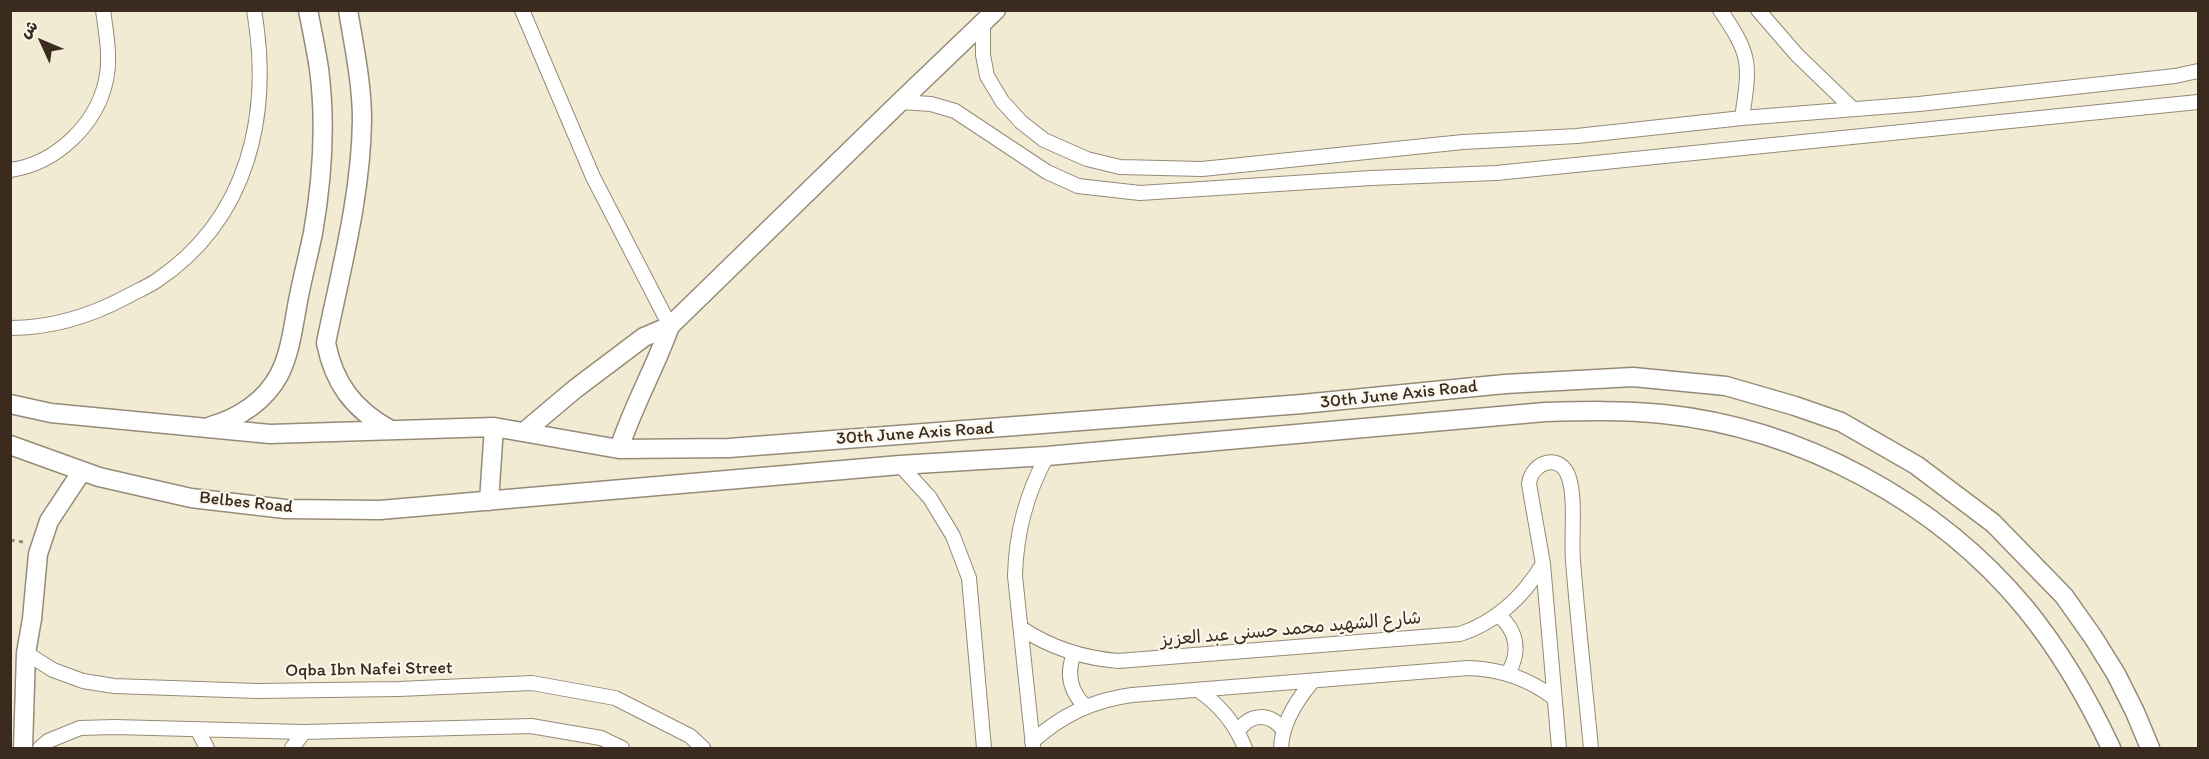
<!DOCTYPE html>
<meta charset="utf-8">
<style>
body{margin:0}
#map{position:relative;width:2209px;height:759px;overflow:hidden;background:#f2ebd3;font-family:Itim,"Playpen Sans Arabic",sans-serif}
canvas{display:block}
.frame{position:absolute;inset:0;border:12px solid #3b2a1e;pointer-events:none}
.north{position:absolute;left:12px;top:12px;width:60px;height:60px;-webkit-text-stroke:4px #fbf7ec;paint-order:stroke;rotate:314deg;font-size:16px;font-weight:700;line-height:24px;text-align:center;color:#3b2a1e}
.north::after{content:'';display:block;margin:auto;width:21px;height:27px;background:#3b2a1e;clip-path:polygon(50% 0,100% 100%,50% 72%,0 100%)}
</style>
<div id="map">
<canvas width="2209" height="759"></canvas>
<div class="frame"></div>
<div class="north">ش</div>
</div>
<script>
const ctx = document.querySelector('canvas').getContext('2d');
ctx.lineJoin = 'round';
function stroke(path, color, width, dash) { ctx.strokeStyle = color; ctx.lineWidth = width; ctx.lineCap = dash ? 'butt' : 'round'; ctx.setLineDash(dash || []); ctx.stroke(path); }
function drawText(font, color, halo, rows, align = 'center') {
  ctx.font = font + ' Itim,"Playpen Sans Arabic",sans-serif'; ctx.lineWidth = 4.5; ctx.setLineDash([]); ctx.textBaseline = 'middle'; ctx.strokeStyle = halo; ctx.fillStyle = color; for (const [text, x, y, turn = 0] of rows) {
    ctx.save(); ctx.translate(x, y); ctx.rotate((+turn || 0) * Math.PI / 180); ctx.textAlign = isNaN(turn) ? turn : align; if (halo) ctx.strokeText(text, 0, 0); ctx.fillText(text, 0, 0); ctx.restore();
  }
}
const minor = new Path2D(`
 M522 10 593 177 670 326
 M1720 10C1752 56 1750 64 1742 118
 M1758 10 1797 55 1853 109
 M983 23V55L987 76 1002 101 1021 122 1044 140 1087 159 1120 167 1202 169 1463 142 1577 136 1742 118 1919 104 2175 76 2198 71
 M900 102 931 104 955 111 1047 172 1078 186 1140 193 1371 178 1496 173 2198 102
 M10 170C56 164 97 124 106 80 111 57 106 33 103 10
 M10 328C52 328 91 316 128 296 137 291 147 287 156 281 249 219 272 114 254 10
 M900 465 930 498 953 536 969 578 984 748
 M1498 615C1517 630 1521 652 1508 673
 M1021 628C1051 648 1082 658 1118 661L1460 634C1496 622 1523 597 1543 564
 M26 653 53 670 83 681 114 686 257 691 399 689 532 683 615 698 690 736 703 748
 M1074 654C1066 674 1070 691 1085 706
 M1198 690C1220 705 1235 723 1245 748
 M197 729 207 748
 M1238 732C1249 713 1270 712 1283 730
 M1032 742C1061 715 1093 700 1132 695L1468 668C1501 669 1528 678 1554 698
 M1033 746 1015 576C1016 532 1026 494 1047 456
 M40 748 48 741 80 728 114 727 304 732 531 726 601 738 622 748
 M292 748 304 732
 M1281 748C1282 723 1296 701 1312 682
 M1559 748 1543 564 1529 484C1532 460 1562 453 1569 478 1576 500 1571 536 1573 561 1578 623 1585 686 1591 748`);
const tertiary = new Path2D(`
 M348 10C354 46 362 84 362 120 361 196 341 269 326 343 334 383 353 409 389 429
 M10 404 51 413 270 434 494 427 619 449 729 448 1302 404 1505 384 1633 377 1726 386 1795 406 1841 422 1916 465 1993 523 2064 596 2093 637 2116 674 2135 712 2150 748
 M211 426C239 418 265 401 279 375 292 350 294 318 300 291 304 272 309 252 313 233 322 181 326 122 319 69 316 49 312 30 308 10
 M524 432 575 389 644 337 670 326 900 102 996 10
 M10 445 99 477 191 498 285 509 380 510 900 465 1047 456 1545 412C1584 411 1623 410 1663 414 1801 428 1938 502 2026 609 2061 652 2088 699 2111 748
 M619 449C633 406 655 368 670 326
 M489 501 494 427
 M23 748 26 653 32 619 38 554 49 521 82 471`);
stroke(minor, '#968a78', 16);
stroke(tertiary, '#968a78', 21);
stroke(new Path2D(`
 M10 540 23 542`), '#968a78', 3, [4.5, 4.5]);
stroke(minor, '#fff', 14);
stroke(tertiary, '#fff', 18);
drawText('18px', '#3b2a1e', '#fbf7ec', [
 ["30th June Axis Road",1399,395,-6],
 ["30th June Axis Road",915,434,-4],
 ["Belbes Road",246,503,6],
 ["شارع الشهيد محمد حسنى عبد العزيز",1291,630,-5],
 ["Oqba Ibn Nafei Street",369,670,-1]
]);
</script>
